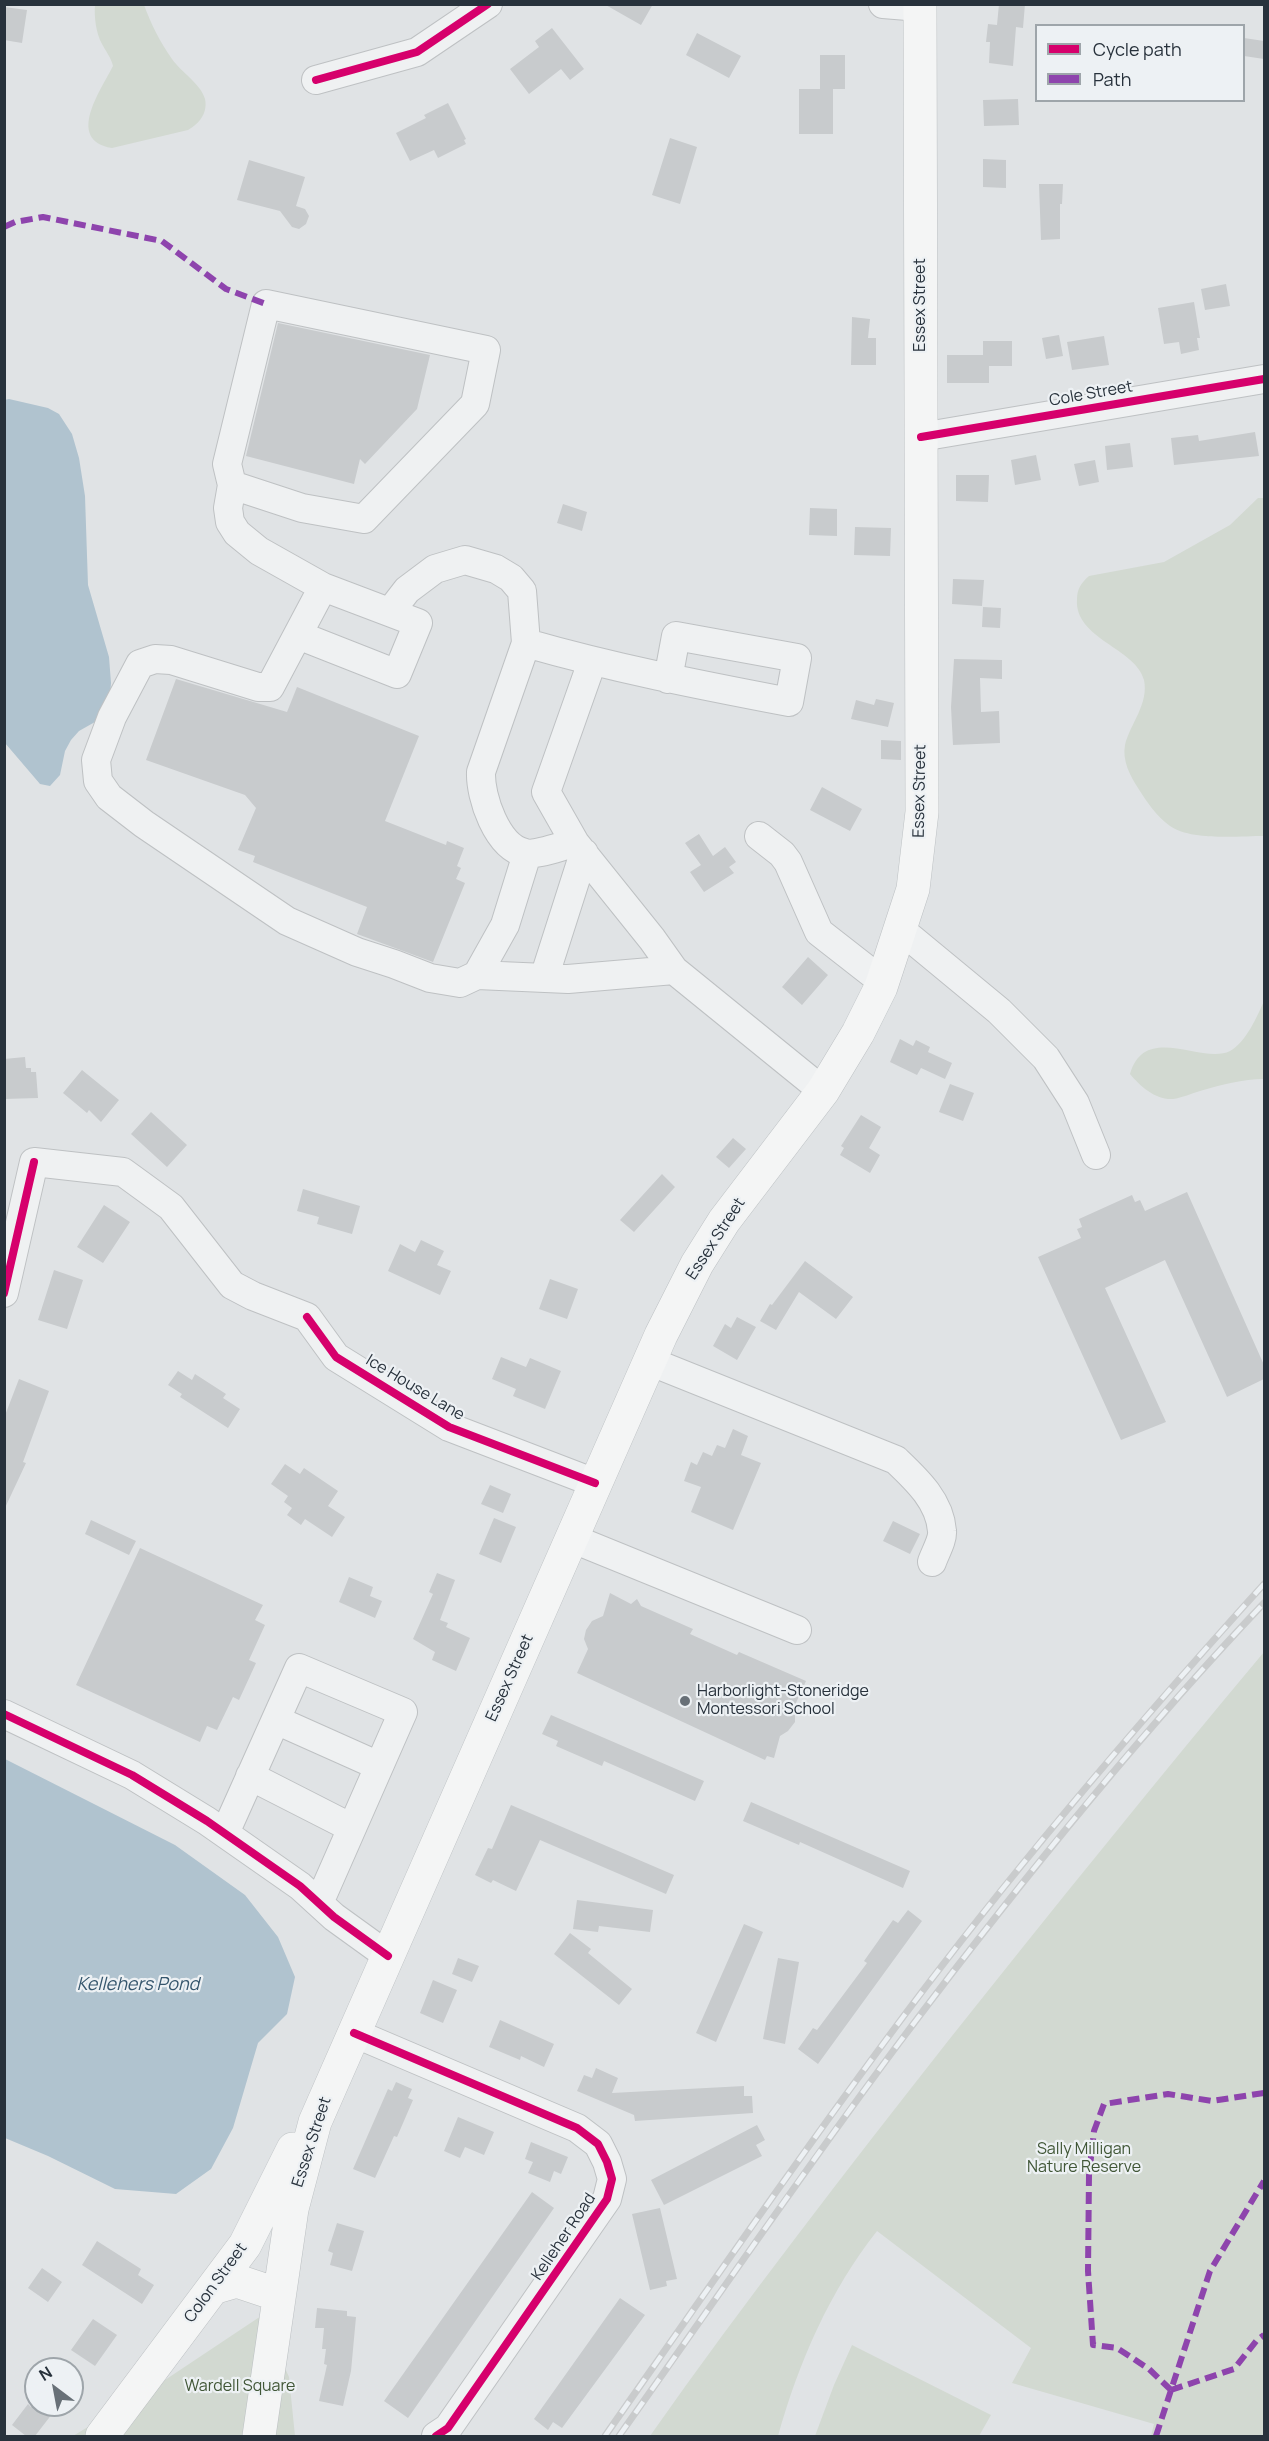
<!DOCTYPE html>
<style>
body{margin:0}
#map{position:relative;width:1269px;height:2441px;overflow:hidden;background:#e0e3e5;font-family:Manrope,sans-serif}
canvas{display:block}
.frame{position:absolute;inset:0;border:6px solid #28323c;pointer-events:none}
.legend{position:absolute;left:1035px;top:24px;width:210px;height:78px;box-sizing:border-box;background:#edf1f4;border:2px solid #9ea5aa;margin:0;padding:8px 10px;list-style:none;font-size:18px;color:#28323c}
.legend li{display:flex;align-items:center;gap:12px;height:30px}
.legend b{width:30px;border:2px solid #9ea5aa}
.north{position:absolute;left:24px;top:2357px;width:60px;height:60px;box-sizing:border-box;background:#edf1f4;border:2px solid #9ea5aa;border-radius:50%;rotate:328deg;font-size:16px;font-weight:700;line-height:24px;text-align:center;color:#28323c}
.north::after{content:'';display:block;margin:auto;width:21px;height:27px;background:#687077;clip-path:polygon(50% 0,100% 100%,50% 72%,0 100%)}
</style>
<div id="map">
<canvas width="1269" height="2441"></canvas>
<div class="frame"></div>
<ul class="legend">
<li><b style="height:8px;background:#d6006c"></b>Cycle path</li>
<li><b style="height:8px;background:#8e44ad"></b>Path</li>
</ul>
<div class="north">N</div>
</div>
<script>
const ctx = document.querySelector('canvas').getContext('2d');
ctx.lineJoin = 'round';
function fill(path, color) { ctx.fillStyle = color; ctx.fill(path, 'evenodd'); }
function stroke(path, color, width, dash) { ctx.strokeStyle = color; ctx.lineWidth = width; ctx.lineCap = dash ? 'butt' : 'round'; ctx.setLineDash(dash || []); ctx.stroke(path); }
function drawText(font, color, halo, rows, align = 'center') {
  ctx.font = font + ' Manrope,sans-serif'; ctx.lineWidth = 4.5; ctx.setLineDash([]); ctx.textBaseline = 'middle'; ctx.strokeStyle = halo; ctx.fillStyle = color; for (const [text, x, y, turn = 0] of rows) {
    ctx.save(); ctx.translate(x, y); ctx.rotate((+turn || 0) * Math.PI / 180); ctx.textAlign = isNaN(turn) ? turn : align; if (halo) ctx.strokeText(text, 0, 0); ctx.fillText(text, 0, 0); ctx.restore();
  }
}
fill(new Path2D(`
 M95 5H144C151 24 160 42 172 59 181 72 201 84 205 99 208 113 199 124 188 130L112 148C65 140 101 90 113 66 111 57 106 52 102 44 96 33 94 17 95 5Z
 M1258 498H1264V836C1239 836 1191 841 1170 826 1156 816 1147 802 1138 788 1130 776 1122 760 1125 745 1130 724 1149 704 1144 680 1136 648 1074 639 1077 599 1077 589 1081 583 1089 576L1164 562 1230 525Z
 M1264 1001V1079C1243 1079 1221 1085 1200 1091 1192 1093 1182 1098 1173 1099 1155 1100 1140 1086 1130 1074 1145 1022 1202 1065 1230 1051 1246 1042 1257 1017 1264 1001Z
 M1264 1652V2436H1151L1154 2424 1012 2383 1031 2348 877 2231C829 2292 799 2362 778 2436H650C745 2301 846 2171 948 2041 1052 1910 1157 1780 1264 1652Z
 M261 2316 289 2377 295 2436H73L162 2382Z
 M852 2345 991 2415 979 2436H815L834 2385Z`), '#d2d9d1');
fill(new Path2D(`
 M9 399 48 408 59 414 72 434 79 458 85 496 88 585 109 657 111 683 109 709 102 718 79 731 71 740 65 751 60 775 50 786 40 784 5 743 4 400Z
 M5 1759 175 1845 245 1895 278 1937 295 1977 287 2014 258 2043 233 2128 211 2169 176 2194 115 2189 48 2156 5 2138Z`), '#b0c3cf');
fill(new Path2D(`
 M604 4H653L641 25Z
 M999 4H1025L1023 28 1016 27 1013 66 989 63 990 42H986L988 24 997 25Z
 M4 7 27 10 22 43 4 40Z
 M552 28 584 69 570 80 561 69 529 94 510 69 539 47 535 41Z
 M697 33 741 56 729 78 686 55Z
 M1244 38 1264 41V59L1244 56Z
 M820 55H845V89H820Z
 M799 89H833V134H799Z
 M1018 99 1019 125 984 126 983 100Z
 M448 103 466 139 464 140 466 144 438 158 434 150 410 161 396 133 426 118 424 115Z
 M670 138 697 147 680 204 652 195Z
 M983 159 1006 160V188L983 187Z
 M249 160 305 177 296 206 305 209 309 216 306 224 299 229 292 227 280 211 237 200Z
 M1039 184H1063L1062 204H1060V239L1041 240Z
 M1226 284 1230 306 1205 310 1201 289Z
 M1194 302 1200 338H1197L1199 350 1181 354 1179 342 1164 344 1158 308Z
 M852 317 870 319 868 338H876V365H851Z
 M278 323 430 355 417 409 365 464 360 459 354 484 246 456Z
 M1059 335 1063 356 1046 359 1042 338Z
 M1104 336 1109 365 1072 370 1067 342Z
 M983 341H1012V366H989V383H947V355H983Z
 M1255 432 1259 456 1174 465 1171 438 1198 435 1199 441Z
 M1130 443 1133 467 1107 470 1105 446Z
 M1036 455 1041 480 1015 485 1011 460Z
 M1095 460 1099 482 1079 486 1074 464Z
 M956 475H989L988 502 956 501Z
 M563 504 587 512 582 531 557 523Z
 M810 508 837 509V536L809 535Z
 M855 527 891 528 890 556 854 555Z
 M953 579 984 580 982 606 952 604Z
 M983 607 1001 608 1000 628 982 627Z
 M954 659 1002 660V679L980 678 981 712 999 711 1000 743 953 745 951 707Z
 M176 679 287 712 297 687 419 736 385 821 446 845 447 841 464 848 457 866 461 868 456 879 465 883 433 962 357 934 367 907 253 862 255 856 238 850 256 808 245 795 146 760Z
 M876 699 894 703 888 727 851 719 856 700 874 705Z
 M881 740 901 741V760L881 759Z
 M822 787 862 809 850 831 810 810Z
 M699 834 713 856 725 847 736 862 729 867 734 873 704 892 690 872 701 865 685 843Z
 M808 957 828 975 802 1005 782 987Z
 M900 1039 913 1046 916 1040 930 1047 928 1052 952 1063 945 1079 921 1068 917 1075 890 1062Z
 M25 1057 26 1068H31V1072H36L38 1098 4 1099V1059Z
 M82 1070 119 1100 101 1122 89 1110 87 1113 63 1093Z
 M950 1084 974 1093 963 1121 939 1112Z
 M151 1112 187 1145 167 1167 131 1134Z
 M861 1115 881 1127 869 1148 880 1155 870 1173 840 1155 844 1148 841 1146Z
 M733 1138 746 1149 729 1168 716 1157Z
 M662 1174 675 1187 634 1232 620 1220Z
 M303 1189 360 1206 352 1234 317 1224 319 1217 297 1211Z
 M1187 1192 1264 1365V1379L1227 1397 1165 1260 1105 1288 1166 1422 1121 1440 1038 1257 1081 1238 1077 1229 1082 1227 1079 1219 1132 1195 1135 1202 1140 1200 1145 1211Z
 M104 1205 130 1222 103 1263 77 1247Z
 M421 1240 444 1251 437 1265 451 1271 440 1295 388 1271 400 1244 415 1252Z
 M805 1261 853 1297 836 1319 799 1292 776 1330 760 1321 770 1304 772 1305Z
 M54 1270 83 1280 67 1329 38 1320Z
 M550 1279 578 1289 567 1319 539 1309Z
 M737 1317 756 1327 737 1360 713 1346 725 1324 731 1328Z
 M501 1357 526 1367 530 1358 561 1371 545 1409 513 1396 516 1389 492 1379Z
 M178 1371 192 1380 195 1374 226 1394 223 1398 240 1409 228 1428 180 1397 182 1394 168 1385Z
 M19 1379 49 1391 23 1462 26 1463 4 1510V1418Z
 M733 1429 748 1436 741 1455 761 1463 733 1530 691 1512 701 1487 684 1481 691 1462 697 1465 703 1452 712 1456 717 1445 725 1448Z
 M285 1464 300 1474 304 1468 338 1491 328 1506 345 1517 332 1537 305 1519 301 1525 287 1515 292 1508 284 1502 288 1496 271 1484Z
 M490 1485 511 1494 503 1513 481 1504Z
 M494 1518 516 1527 501 1563 479 1554Z
 M91 1520 136 1541 129 1555 85 1534Z
 M893 1521 920 1534 910 1554 883 1541Z
 M140 1548 263 1605 255 1620 265 1625 249 1660 256 1663 239 1700 233 1697 217 1730 207 1726 200 1742 76 1685Z
 M437 1573 455 1580 440 1620 448 1623 446 1627 470 1638 456 1671 432 1660 435 1652 413 1639 433 1594 429 1592Z
 M349 1577 373 1587 370 1596 382 1601 375 1618 339 1602Z
 M610 1593 631 1604 637 1599 641 1606 693 1629 690 1634 737 1655 739 1652 806 1681 795 1705V1722L788 1731 780 1736 774 1758 767 1756 765 1760 577 1673 588 1649 584 1639 586 1630 592 1621 603 1616Z
 M551 1715 704 1781 695 1801 604 1761 602 1766 556 1746 558 1741 542 1734Z
 M751 1802 910 1871 903 1888 800 1842 799 1845 743 1821Z
 M511 1805 674 1875 666 1894 540 1840 516 1891 493 1880 491 1883 475 1875 488 1848 492 1849Z
 M577 1900 653 1910 650 1932 599 1926 598 1932 573 1929Z
 M908 1910 922 1921 818 2064 798 2049 813 2028 817 2030 867 1963 864 1961 893 1920 898 1923Z
 M744 1924 763 1932 716 2042 696 2033Z
 M570 1933 591 1949 588 1953 632 1989 619 2005 554 1954Z
 M458 1958 479 1966 472 1982 452 1974Z
 M778 1958 799 1962 785 2044 763 2039Z
 M433 1980 457 1990 443 2023 420 2013Z
 M500 2020 554 2044 544 2067 521 2056 520 2060 489 2047Z
 M596 2068 618 2078 612 2093 744 2086V2096H752L753 2113 635 2121 634 2115 577 2091 584 2075 592 2078Z
 M396 2082 412 2089 408 2098 413 2100 397 2137 394 2136 375 2178 353 2169 388 2089 392 2091Z
 M458 2117 494 2132 484 2155 465 2147 460 2158 444 2151Z
 M757 2125 765 2140 756 2145 762 2156 664 2205 651 2180Z
 M531 2142 568 2157 561 2174 554 2171 550 2182 528 2173 533 2162 525 2159Z
 M532 2192 554 2208 408 2418 384 2401Z
 M660 2208 677 2279 666 2281 667 2286 650 2290 632 2214Z
 M337 2223 364 2231 352 2271 330 2265 333 2253 328 2251Z
 M97 2241 141 2269 138 2275 154 2285 142 2304 82 2265Z
 M42 2268 62 2282 48 2302 28 2288Z
 M620 2298 645 2315 562 2428 553 2422 548 2430 534 2419Z
 M317 2308 347 2311V2316L356 2317 351 2371 343 2406 319 2401 327 2365 324 2364 326 2349H322L324 2328H315Z
 M93 2319 117 2335 95 2366 71 2350Z
 M28 2404 31 2407 59 2405 35 2436H26L12 2425Z`), '#c8cbcd');
const minor = new Path2D(`
 M883 4 920 7
 M316 80 417 52 488 4
 M921 437 1264 379
 M232 485 302 508 364 519 475 404 486 350 266 304 227 464 232 485 228 508 230 522 237 533 259 551 323 587 418 623 397 674 298 635
 M323 587 270 687H258L171 660 155 659 140 664 112 717 96 760 98 781 109 797 144 824 287 921 357 952 394 964 430 978 460 983 477 975 568 979 674 970
 M390 612 407 590 435 569 465 560 496 569 511 578 522 591 526 643 481 772C480 797 497 847 525 853 535 856 564 845 575 843
 M526 643C613 668 700 685 789 702L797 658 676 636 668 679
 M592 662 546 792 575 843 652 939 674 970 823 1091
 M759 836 782 854 788 862 819 932 883 982
 M901 930 999 1011 1046 1058 1075 1103 1096 1155
 M477 975 505 925 527 854
 M544 978 584 853
 M4 1293 34 1162 123 1172 171 1207 232 1285 253 1296 307 1317 336 1357 449 1427 595 1483
 M649 1361 896 1460C916 1479 940 1501 942 1531 943 1540 935 1553 932 1562
 M571 1538 797 1630
 M4 1714 132 1775 207 1821 300 1886 334 1917 388 1956
 M276 1720 379 1766
 M250 1776 352 1828
 M225 1833 299 1668 403 1712 319 1903
 M354 2033 577 2128 598 2144 607 2162 612 2179 607 2199 448 2428 436 2436`);
const major = new Path2D(`
 M213 2288 237 2281 279 2295
 M102 2436 245 2245 293 2149
 M259 2436 292 2209 315 2122 661 1335 697 1264 724 1221 823 1091 858 1033 881 987 913 889 922 812 920 4`);
stroke(minor, '#bec1c3', 30);
stroke(major, '#bcc0c3', 34);
stroke(minor, '#eff1f2', 28);
stroke(major, '#f4f5f5', 33);
const rail = new Path2D(`
 M605 2436C703 2296 801 2154 903 2017 1016 1866 1138 1723 1264 1584
 M619 2436C712 2305 803 2172 899 2043 1013 1891 1133 1741 1264 1603`);
stroke(rail, '#c9cbcc', 7);
stroke(rail, '#edf1f4', 4.5, [14]);
stroke(new Path2D(`
 M4 227 15 222 43 217 162 241 226 289 266 304
 M1171 2390 1149 2369 1117 2348 1093 2345 1088 2271 1089 2175 1094 2131 1104 2104 1168 2094 1212 2101 1264 2093
 M1171 2390 1234 2369 1257 2340 1264 2335
 M1156 2436 1210 2271 1264 2181`), '#8e44ad', 6, [12, 6]);
stroke(new Path2D(`
 M316 80 417 52 488 4
 M921 437 1264 379
 M4 1293 34 1162
 M307 1317 336 1357 449 1427 595 1483
 M4 1714 132 1775 207 1821 300 1886 334 1917 388 1956
 M354 2033 577 2128 598 2144 607 2162 612 2179 607 2199 448 2428 436 2436`), '#d6006c', 8);
for (const [x, y, r, color] of [
 [685,1701,6,"#687077"]
]) { const dot = new Path2D(); dot.arc(x, y, r, 0, 2 * Math.PI); ctx.fillStyle = color; ctx.fill(dot); stroke(dot, '#edf1f4', 2); }
drawText('16px', '#28323c', '#edf1f4', [
 ["Essex Street",921,305,-90],
 ["Cole Street",1091,394,-10],
 ["Essex Street",920,791,-89],
 ["Essex Street",716,1239,-57],
 ["Ice House Lane",415,1388,31],
 ["Essex Street",510,1678,-66],
 ["Essex Street",312,2142,-72],
 ["Kelleher Road",564,2237,-56],
 ["Colon Street",216,2283,-54]
]);
drawText('16px', '#28323c', '#edf1f4', [
 ["Harborlight-Stoneridge",697,1692],
 ["Montessori School",697,1710]
], 'left');
drawText('16px', '#415737', '#edf1f4', [
 ["Sally Milligan",1084,2150],
 ["Nature Reserve",1084,2168],
 ["Wardell Square",240,2387]
]);
drawText('italic 18px', '#35566d', '#edf1f4', [
 ["Kellehers Pond",138,1985]
]);
</script>
